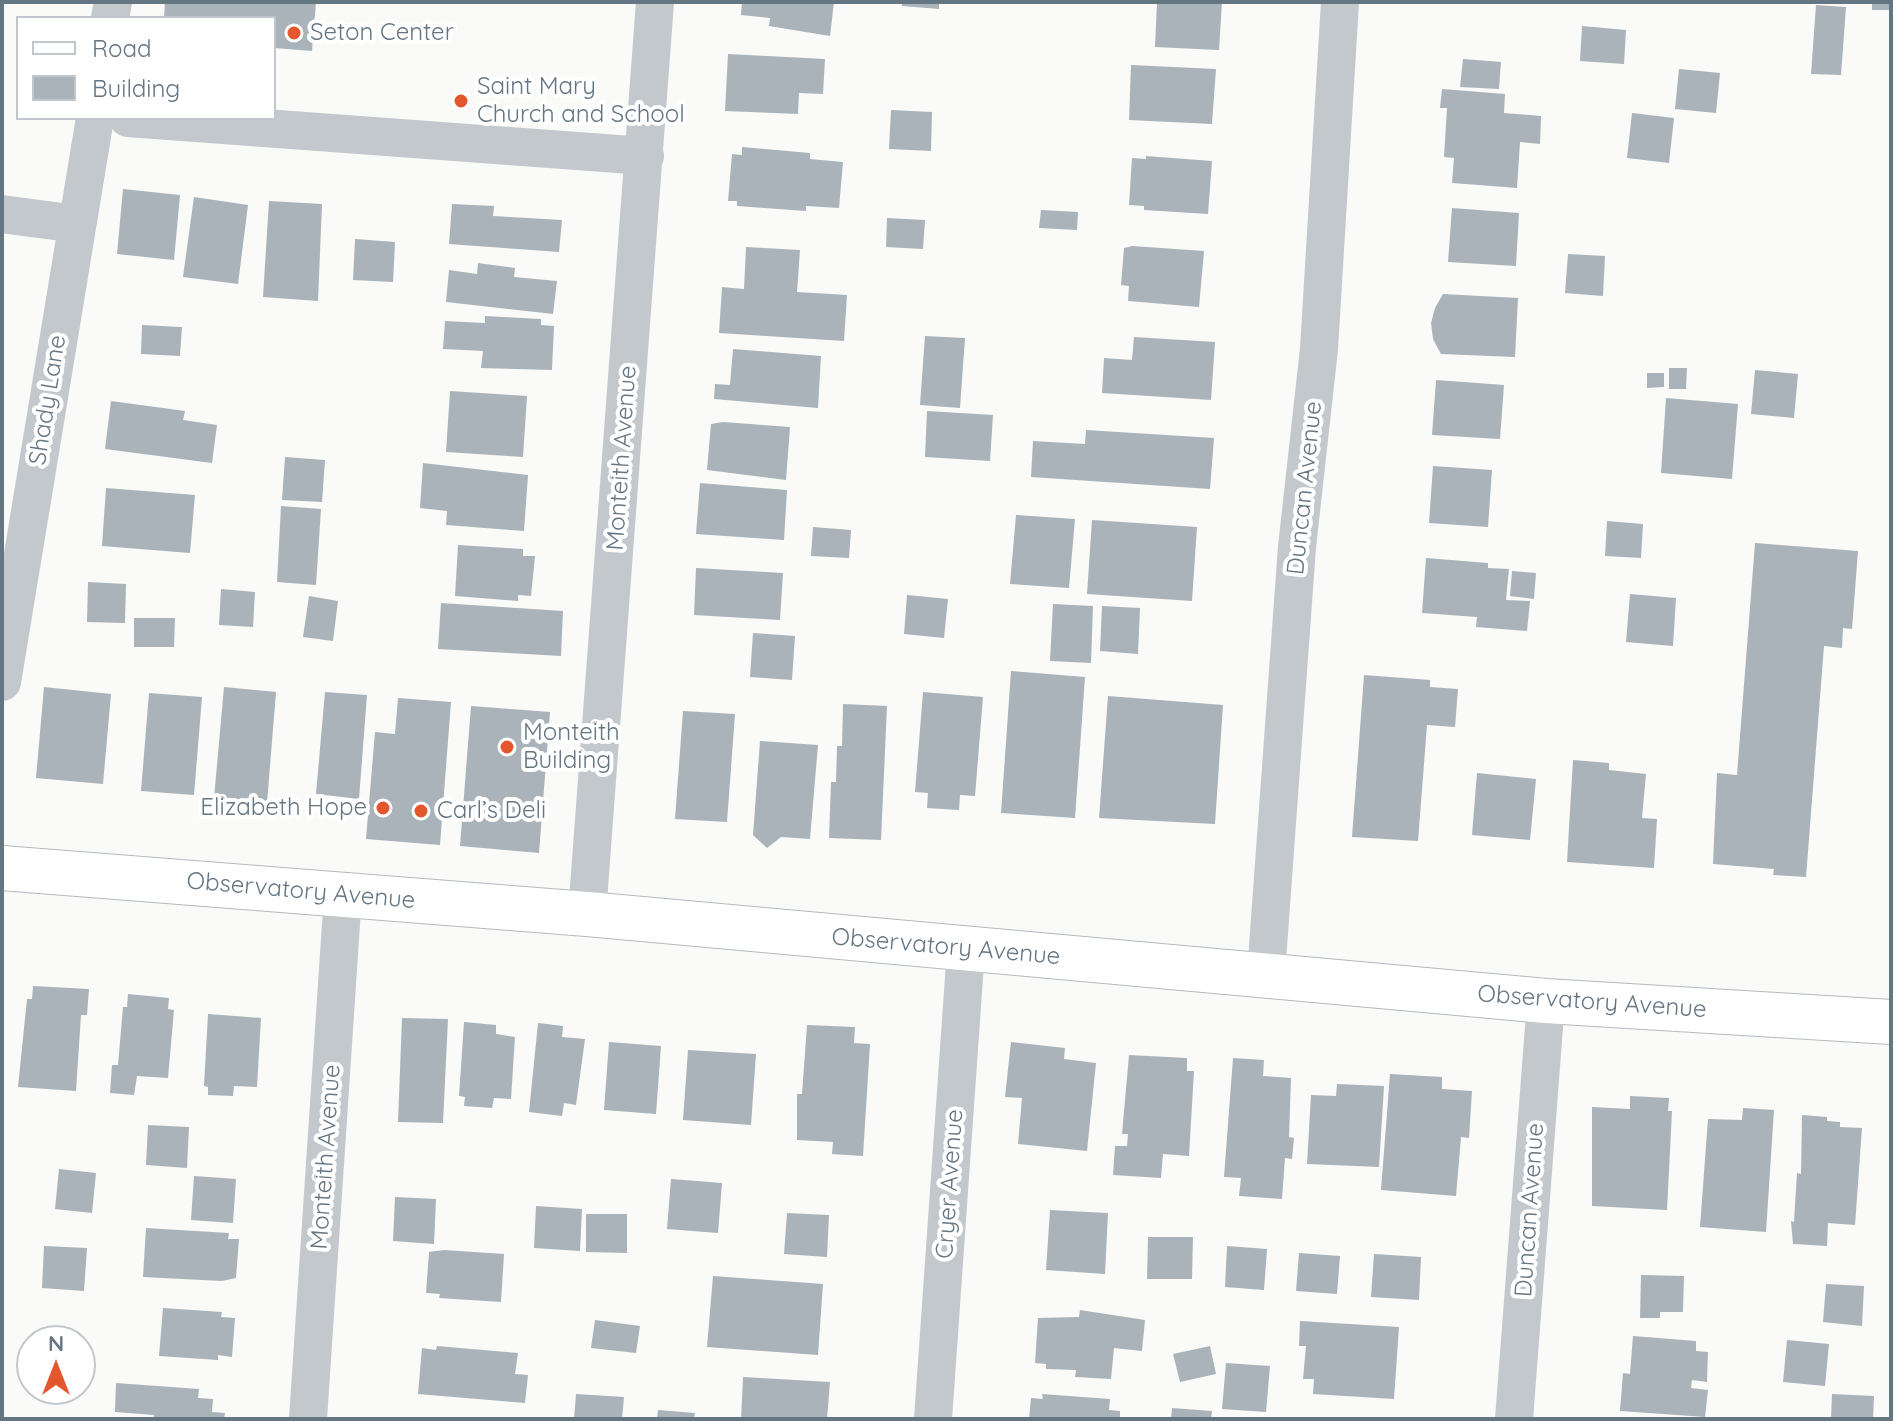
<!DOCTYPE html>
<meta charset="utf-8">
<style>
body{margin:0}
#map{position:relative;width:1893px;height:1421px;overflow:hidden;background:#fafaf8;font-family:Quicksand,sans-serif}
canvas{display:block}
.frame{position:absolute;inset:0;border:4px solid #657683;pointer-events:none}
.legend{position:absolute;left:16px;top:16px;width:260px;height:104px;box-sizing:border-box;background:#fff;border:2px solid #c1c8cd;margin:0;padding:10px 14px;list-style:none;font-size:24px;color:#657683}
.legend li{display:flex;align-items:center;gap:16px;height:40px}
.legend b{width:40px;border:2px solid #c1c8cd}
.north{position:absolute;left:16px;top:1325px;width:80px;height:80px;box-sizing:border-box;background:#fff;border:2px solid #c1c8cd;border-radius:50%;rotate:0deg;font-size:22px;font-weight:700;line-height:32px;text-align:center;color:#657683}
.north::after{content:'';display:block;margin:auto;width:28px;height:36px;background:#e4572e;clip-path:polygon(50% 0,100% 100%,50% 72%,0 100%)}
</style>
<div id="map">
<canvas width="1893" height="1421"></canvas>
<div class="frame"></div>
<ul class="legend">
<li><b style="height:10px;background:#fff"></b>Road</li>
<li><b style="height:22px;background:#aab3b9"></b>Building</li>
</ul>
<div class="north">N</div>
</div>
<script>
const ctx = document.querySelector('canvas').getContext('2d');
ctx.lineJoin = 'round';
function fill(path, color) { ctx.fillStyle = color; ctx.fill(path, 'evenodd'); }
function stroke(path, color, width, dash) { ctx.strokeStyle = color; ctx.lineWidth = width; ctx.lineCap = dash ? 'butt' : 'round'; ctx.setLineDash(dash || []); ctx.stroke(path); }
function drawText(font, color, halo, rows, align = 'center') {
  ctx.font = font + ' Quicksand,sans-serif'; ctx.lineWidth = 8; ctx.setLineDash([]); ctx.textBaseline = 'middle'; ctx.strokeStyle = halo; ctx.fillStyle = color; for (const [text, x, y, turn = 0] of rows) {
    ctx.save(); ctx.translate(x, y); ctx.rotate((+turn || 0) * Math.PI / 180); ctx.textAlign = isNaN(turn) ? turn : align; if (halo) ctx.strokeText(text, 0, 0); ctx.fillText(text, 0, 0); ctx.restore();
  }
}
fill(new Path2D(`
 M165 2H316L312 51 274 48V18H164Z
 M742 2H834L830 36 769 26 770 18 741 15Z
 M902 2H939V9L902 6Z
 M1157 2H1222L1219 50 1155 47Z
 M1872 2H1891V10H1872Z
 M1816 5 1846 7 1841 75 1811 74Z
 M1582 26 1626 30 1624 64 1580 61Z
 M728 54 825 59 823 94 799 93 798 114 725 111Z
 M1463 59 1501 62 1499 89 1460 87Z
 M1131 65 1216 69 1212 124 1129 120Z
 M1679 69 1720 73 1716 113 1675 109Z
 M1442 89 1505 94 1504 113 1541 116 1540 144 1520 142 1517 188 1452 183 1454 158 1444 157 1447 108H1440Z
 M891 110 932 112 931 151 889 149Z
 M1632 113 1674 118 1669 163 1627 158Z
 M742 147 810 153V159L843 162 839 208 806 206V211L737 206V201H728L732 154 742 155Z
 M1146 156 1212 161 1208 214 1144 210V206L1129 205 1132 158 1146 159Z
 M123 189 180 195 174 260 117 254Z
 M194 197 248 205 238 284 183 277Z
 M269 201 322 204 318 301 263 297Z
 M452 204 494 206 493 216 562 220 559 252 449 244Z
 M1452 208 1519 213 1516 266 1448 262Z
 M1041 210 1078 212 1077 230 1039 228Z
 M887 218 925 220 923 249 886 247Z
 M355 239 395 242 393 282 353 280Z
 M1132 246 1204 251 1199 307 1128 301 1129 286 1121 285 1124 248Z
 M746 247 800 250 797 292 847 295 844 341 719 333 722 287 744 289Z
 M1568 254 1605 256 1603 296 1565 293Z
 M478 263 515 268 514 277 557 281 553 314 446 302 449 270 477 274Z
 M1443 294 1518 298 1515 357 1441 354 1433 339 1431 323 1435 308Z
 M485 316 541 319V325L554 326 552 370 481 368 483 351 443 349 445 321 485 323Z
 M142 325 182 327 180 356 141 354Z
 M925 336 965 338 960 408 920 405Z
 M1134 337 1215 342 1211 400 1102 393 1104 358 1132 360Z
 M733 349 821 356 818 408 714 399 715 384 730 385Z
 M1669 368H1687L1686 389H1669Z
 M1755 370 1798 374 1794 418 1751 414Z
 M1647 373H1664V387L1647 388Z
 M1436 380 1504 385 1500 439 1432 435Z
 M450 391 527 396 523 457 446 452Z
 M1666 398 1738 404 1732 479 1661 473Z
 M111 401 185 411 183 420 217 425 212 463 105 449Z
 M927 411 993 415 990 461 925 457Z
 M723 422 790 427 786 480 707 470 711 424Z
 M1086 430 1214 438 1210 489 1031 477 1033 441 1085 444Z
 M285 457 325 460 322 502 282 500Z
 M423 463 528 475 524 531 446 525 447 511 420 508Z
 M1433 466 1492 470 1488 527 1429 523Z
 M700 483 787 490 784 540 696 534Z
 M106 488 195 495 190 553 102 546Z
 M281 506 321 509 316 585 277 582Z
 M1016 515 1075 519 1069 588 1010 584Z
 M1092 520 1197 527 1192 601 1087 594Z
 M1607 521 1643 524 1641 558 1605 556Z
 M813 527 851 530 849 558 811 556Z
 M1755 543 1858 551 1852 629 1843 628 1842 648 1824 646 1806 877 1773 875 1774 869 1713 864 1717 773 1737 775Z
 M458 545 523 549V556H535L531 596 518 595V601L455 596Z
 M1426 558 1488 563V568L1509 569 1506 600 1530 601 1527 631 1476 627 1477 617 1422 613Z
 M696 568 783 573 780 620 694 615Z
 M1512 571 1536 573 1534 599 1510 596Z
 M88 582 126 584 125 623 87 622Z
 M221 589 255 592 253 627 219 625Z
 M1630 594 1676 598 1673 646 1626 642Z
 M907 595 948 599 944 638 904 634Z
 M309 596 338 601 333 641 303 637Z
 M441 603 563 611 561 656 438 649Z
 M1053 604 1093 606 1091 663 1050 661Z
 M1102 606 1140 608 1138 654 1100 651Z
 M134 618H175L174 647H134Z
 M753 633 795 636 792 680 750 677Z
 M1011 671 1085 677 1075 818 1001 813Z
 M1364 675 1430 680V687L1458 689 1455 727 1427 725 1418 841 1352 837Z
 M44 687 111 694 103 784 36 778Z
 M224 687 276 692 267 803 214 798Z
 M325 692 367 695 359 799 316 794Z
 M923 692 983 697 975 796 960 795 959 810 927 808 928 793 915 792Z
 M149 693 202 697 194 795 141 791Z
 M1108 696 1223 705 1215 824 1099 818Z
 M398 698 451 702 440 845 366 839 375 732 395 734Z
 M843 704 887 706 881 840 829 838 831 782H836L837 746H842Z
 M471 706 550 712 539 853 460 846Z
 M683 711 735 714 727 822 675 819Z
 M760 741 818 745 810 839 781 837 767 848 753 835Z
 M1573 760 1609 763V770L1646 774 1642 818 1657 819 1654 868 1567 862Z
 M1477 773 1536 779 1530 840 1472 835Z
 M33 986 89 989 87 1015H81L76 1091 18 1087 27 999H32Z
 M128 994 169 998 168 1009 174 1010 168 1078 137 1076 134 1095 110 1093 112 1065H118L123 1007H127Z
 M208 1014 261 1018 257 1087 234 1086 233 1096 208 1095V1087L204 1086Z
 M402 1018 448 1019 443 1123 398 1122Z
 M464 1022 496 1025V1034L515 1037 511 1099 494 1098 492 1108 464 1106 465 1097 459 1096Z
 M538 1023 563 1026 562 1037 585 1039 576 1105 564 1103 562 1116 529 1112Z
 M807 1025 855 1027 854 1043 870 1044 863 1156 832 1154 833 1142 797 1140V1094H802Z
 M609 1042 661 1046 656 1114 604 1110Z
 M1011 1042 1065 1048 1064 1059 1096 1063 1087 1151 1018 1144 1022 1098 1005 1097Z
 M688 1050 756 1054 751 1125 683 1120Z
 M1129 1055 1187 1058V1071H1194L1189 1156 1163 1154 1161 1178 1113 1175 1115 1146H1127L1128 1134H1122Z
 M1233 1058 1264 1060 1263 1076 1291 1078 1289 1137 1294 1138 1292 1159 1285 1158 1282 1199 1239 1196 1241 1178 1224 1177Z
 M1390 1074 1442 1077V1089L1472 1091 1469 1138 1461 1137 1456 1196 1381 1190Z
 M1337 1084 1384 1086 1379 1167 1307 1164 1311 1095 1336 1096Z
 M1630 1096 1669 1098 1668 1111H1672L1667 1210 1592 1206V1107L1630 1109Z
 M1743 1108 1774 1110 1766 1232 1700 1227 1708 1119 1742 1120Z
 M1802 1115 1827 1117V1121L1840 1122V1127L1862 1128 1855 1225 1828 1223 1827 1246 1793 1244 1791 1221 1794 1222 1797 1173 1801 1174Z
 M148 1125 189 1127 187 1168 146 1165Z
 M59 1169 96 1173 92 1213 55 1209Z
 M194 1176 236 1179 233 1223 191 1220Z
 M671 1179 722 1183 718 1233 667 1229Z
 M395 1197 436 1199 434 1244 393 1241Z
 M536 1206 582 1209 580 1251 534 1248Z
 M1050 1210 1108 1213 1105 1274 1046 1270Z
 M787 1213 829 1215 827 1257 784 1254Z
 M586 1214H627V1253L586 1252Z
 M146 1228 229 1233 228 1239H239L236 1278 222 1281 143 1277Z
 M1148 1237H1193L1192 1279H1147Z
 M44 1246 87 1248 84 1291 42 1288Z
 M1227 1246 1267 1249 1264 1290 1225 1287Z
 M444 1250 504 1254 501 1302 439 1298 440 1294 426 1293 429 1252Z
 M1299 1253 1340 1256 1337 1294 1296 1291Z
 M1374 1254 1421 1257 1419 1300 1371 1297Z
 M1641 1275 1684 1276 1683 1312H1660V1318H1640Z
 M713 1276 823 1284 818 1355 707 1347Z
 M1826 1284 1864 1286 1862 1326 1823 1322Z
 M163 1308 222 1312 221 1317 235 1318 232 1357 218 1355V1360L159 1356Z
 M1080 1310 1145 1320 1142 1351 1114 1348 1111 1379 1075 1377 1076 1370 1046 1369V1364L1035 1363 1038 1318 1079 1317Z
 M595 1320 640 1326 636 1353 591 1348Z
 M1300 1321 1399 1327 1394 1399 1313 1394 1314 1379H1303L1306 1346H1299Z
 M1633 1336 1696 1341V1351L1708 1352 1707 1382 1692 1380 1691 1388 1708 1390 1705 1417 1620 1411 1623 1373 1630 1374Z
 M1787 1340 1829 1344 1825 1386 1783 1382Z
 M437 1346 518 1353 515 1374 528 1375 525 1403 418 1394 422 1348 436 1350Z
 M1210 1346 1216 1374 1180 1382 1173 1354Z
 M1226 1363 1270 1366 1266 1412 1222 1409Z
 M743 1377 830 1382 827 1419H741Z
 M116 1383 199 1389 198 1398 213 1399 212 1412 225 1413 224 1419H154V1415L115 1412Z
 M576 1394 624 1397 622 1419H574Z
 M1042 1394 1110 1399 1109 1410 1120 1411V1419H1029L1031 1398 1043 1399Z
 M1832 1394 1874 1396 1873 1419H1831Z
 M1172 1408 1212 1411 1211 1419H1171Z
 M658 1410 695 1413 694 1419H657Z`), '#aab3b9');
const secondary = new Path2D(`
 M2 868 587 914 1546 1001 1891 1022`);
stroke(secondary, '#b3babf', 46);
stroke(new Path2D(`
 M110 18 113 2
 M128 118 645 156
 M2 214 77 224
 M2 682 95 118
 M587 914 655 2
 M1266 974 1297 547 1319 349 1340 2
 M308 1419 343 894
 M933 1419 966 949
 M1514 1419 1546 1001`), '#c3c8cc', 38);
stroke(secondary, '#fff', 44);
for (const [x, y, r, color] of [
 [294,33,8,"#e4572e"],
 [461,101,8,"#e4572e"],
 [507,747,8,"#e4572e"],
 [383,808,8,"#e4572e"],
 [421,811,8,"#e4572e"]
]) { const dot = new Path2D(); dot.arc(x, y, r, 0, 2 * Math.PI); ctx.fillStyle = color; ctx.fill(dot); stroke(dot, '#fff', 3); }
drawText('24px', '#657683', '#fff', [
 ["Seton Center",310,33],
 ["Saint Mary",477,87],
 ["Church and School",477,115],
 ["Monteith",523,733],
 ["Building",523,761],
 ["Elizabeth Hope",367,808,"right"],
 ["Carl’s Deli",437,811]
], 'left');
drawText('24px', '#657683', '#fff', [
 ["Shady Lane",48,400,-81],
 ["Monteith Avenue",622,458,-86],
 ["Duncan Avenue",1305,488,-84],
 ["Observatory Avenue",301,891,5],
 ["Observatory Avenue",946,947,5],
 ["Observatory Avenue",1592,1002,4],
 ["Monteith Avenue",326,1157,-86],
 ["Cryer Avenue",950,1184,-86],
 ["Duncan Avenue",1530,1210,-86]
]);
</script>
